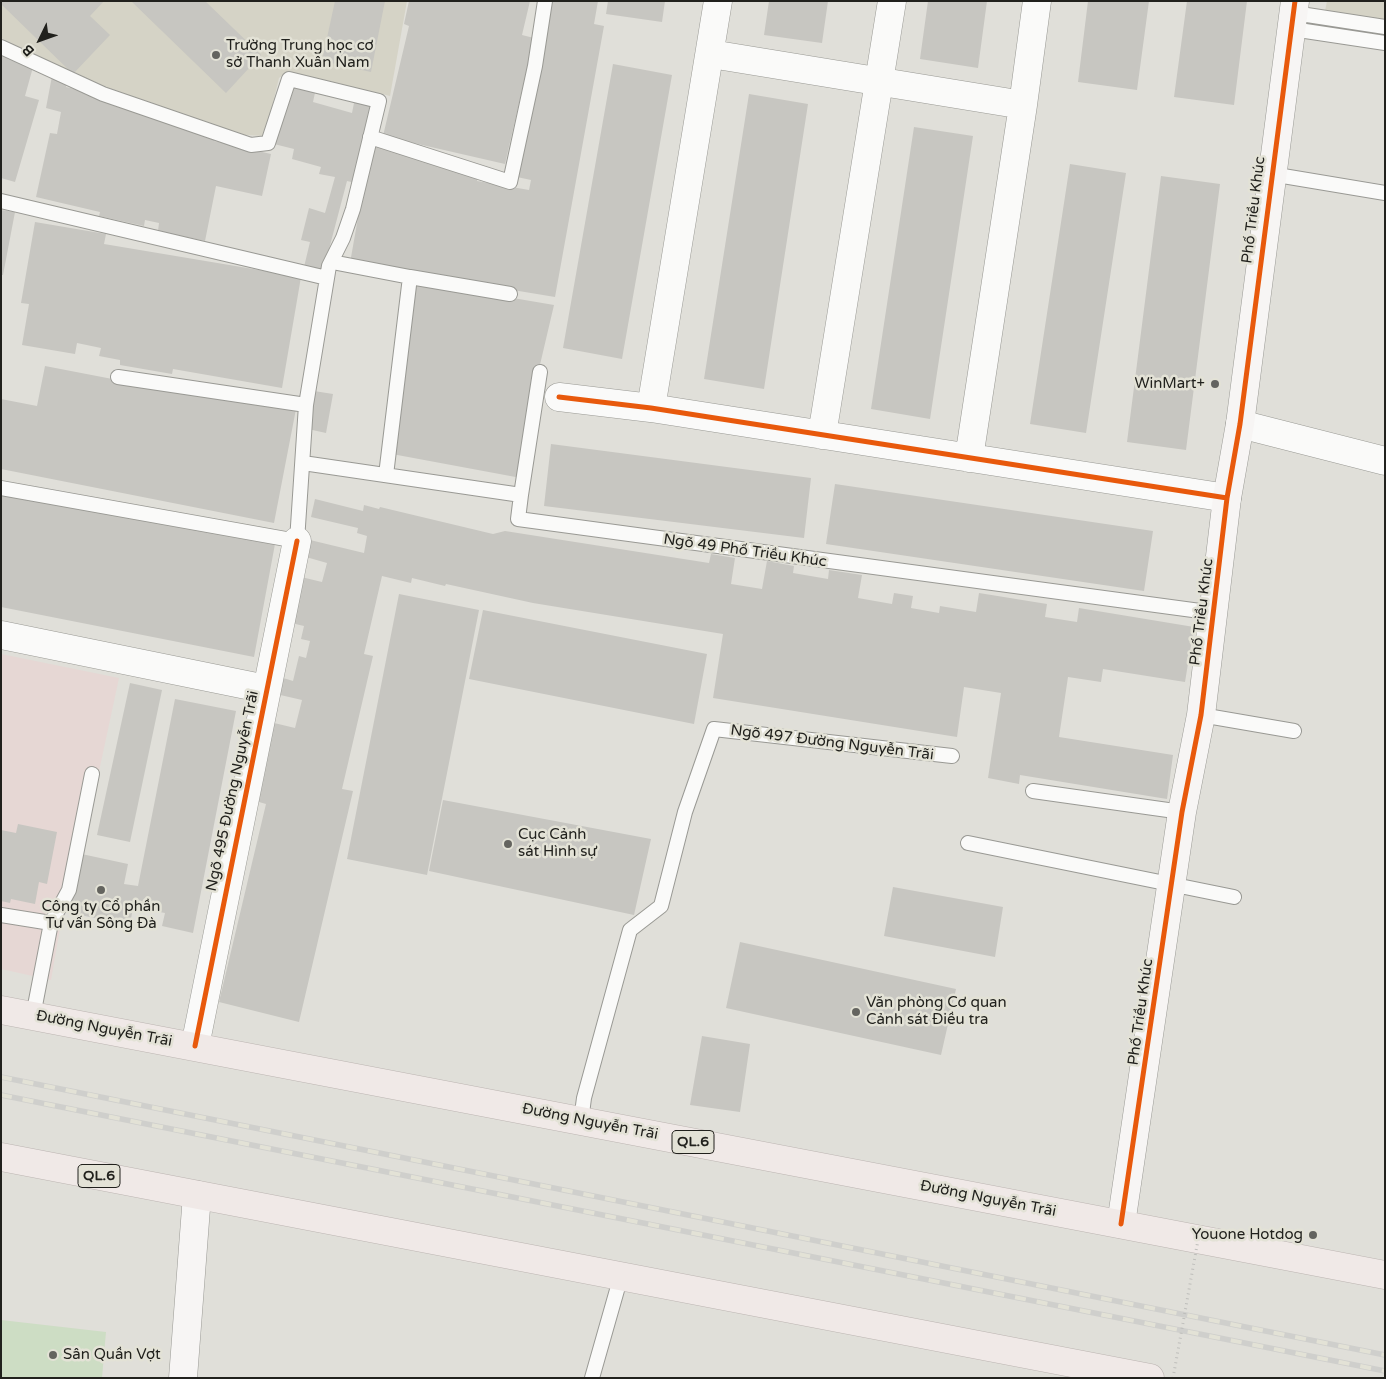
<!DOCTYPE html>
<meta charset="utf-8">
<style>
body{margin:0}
#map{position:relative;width:1386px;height:1379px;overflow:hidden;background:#e0dfd9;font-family:"Varela Round",sans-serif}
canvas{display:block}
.frame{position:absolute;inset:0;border:2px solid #21211d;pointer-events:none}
.north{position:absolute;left:15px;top:15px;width:50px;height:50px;-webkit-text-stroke:4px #e3e2d6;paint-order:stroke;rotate:228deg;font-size:14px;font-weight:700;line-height:20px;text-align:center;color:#21211d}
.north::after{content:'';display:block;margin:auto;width:18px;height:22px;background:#21211d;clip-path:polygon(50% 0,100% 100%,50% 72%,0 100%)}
</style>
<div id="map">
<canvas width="1386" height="1379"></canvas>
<div class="frame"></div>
<div class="north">B</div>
</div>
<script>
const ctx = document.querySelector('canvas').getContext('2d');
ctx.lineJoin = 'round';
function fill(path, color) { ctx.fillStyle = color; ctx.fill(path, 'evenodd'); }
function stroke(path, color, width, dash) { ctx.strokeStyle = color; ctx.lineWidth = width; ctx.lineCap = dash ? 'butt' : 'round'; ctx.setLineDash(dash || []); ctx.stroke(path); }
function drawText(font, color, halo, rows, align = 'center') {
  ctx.font = font + ' "Varela Round",sans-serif'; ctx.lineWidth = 5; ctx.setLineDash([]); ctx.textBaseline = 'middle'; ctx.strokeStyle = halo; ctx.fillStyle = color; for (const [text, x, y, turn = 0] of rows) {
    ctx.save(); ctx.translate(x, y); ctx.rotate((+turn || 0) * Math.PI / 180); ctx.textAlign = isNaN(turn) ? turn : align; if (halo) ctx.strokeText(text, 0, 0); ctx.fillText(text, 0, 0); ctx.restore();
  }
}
fill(new Path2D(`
 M1 654 119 678 86 832 77 831 51 980 1 969Z`), '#e6d7d4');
fill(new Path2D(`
 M1 1H407L390 96 288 71 279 78 265 136 244 135 80 78 1 38Z
 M1327 1H1385V20L1325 11Z`), '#d5d3c6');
fill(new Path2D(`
 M1 1320 106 1332 102 1378H1Z`), '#cdddc4');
fill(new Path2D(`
 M1 1H104L90 16 110 35 73 74 1 4Z
 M131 1H205L261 55 226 93Z
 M335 1H385L371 72 322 61Z
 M409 1H530L522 35 534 38 505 164 383 136 409 26 404 24Z
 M548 1H598L594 24 604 26 555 297 350 263 371 144 478 173 477 181 529 190 531 180 517 177Z
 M608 1H665L662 22 606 14Z
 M769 1H828L822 43 764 35Z
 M928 1H987L978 68 920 59Z
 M1088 1H1149L1137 90 1078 82Z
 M1187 1H1247L1234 105 1174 97Z
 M1 50 16 55 14 61 33 67 25 96 39 100 15 182 1 178Z
 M613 64 672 75 622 359 563 348Z
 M52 76 69 79 66 87 108 96 106 103 164 115 216 133 214 141 271 154 262 196 216 186 205 241 158 231 159 223 145 220 144 226 99 216 100 212 36 197 50 133 57 134 61 112 46 108Z
 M291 81 316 88 313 102 352 113 355 98 376 104 356 183 347 181 323 272 304 267 310 242 301 240 309 208 325 213 335 177 319 174 321 167 292 159 294 149 274 144Z
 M749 94 808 104 764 389 704 379Z
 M914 127 973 136 930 419 871 409Z
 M1070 164 1126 173 1086 433 1030 424Z
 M1161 176 1220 184 1186 450 1127 442Z
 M1 210 15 212 3 275H1Z
 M35 222 106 234 104 244 301 277 282 388 173 369 172 374 120 365V360L99 356 101 348 77 343 75 354 22 345 29 304 21 303Z
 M413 281 554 305 535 386 521 478 392 454Z
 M45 366 216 399 217 394 296 409 274 523 1 469V399L37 406Z
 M314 391 333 394 326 433 308 429Z
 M551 444 811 478 804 538 544 506Z
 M835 484 1153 531 1144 591 826 544Z
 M1 492 275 544 254 657 1 607Z
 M315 499 363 511 364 505 379 509 380 507 493 534 505 531 709 563 711 554 735 558 731 584 762 589 767 561 794 566 793 573 828 579 829 570 862 575 858 598 892 604 894 593 913 596 911 608 939 613 940 606 976 612 979 593 1047 604 1045 617 1077 622 1079 608 1194 627 1185 682 1103 669 1101 682 1068 677 1059 737 1173 755 1167 799 1020 775 1019 784 988 778 1001 693 964 687 957 737 713 698 723 634 533 603 446 584 445 586 412 578 411 583 382 576 364 654 373 656 342 789 353 791 299 1022 219 1002 266 804 252 800 270 722 295 728 302 700 276 694 280 677 293 681 299 656 306 658 310 641 301 639 304 626 287 622 297 576 322 582 327 563 306 557 310 540 364 553 367 536 357 533 358 528 311 517Z
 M399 594 479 610 427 875 347 859Z
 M483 610 707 654 694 724 469 679Z
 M130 683 162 690 130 842 97 835Z
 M175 699 236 711 193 933 162 926 165 913 133 907 130 925 65 912 77 853 128 864 124 884 138 886Z
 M443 800 651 839 634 915 429 871Z
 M18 824 57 832 47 884 39 882 35 904 11 899 10 903 1 901V830L16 833Z
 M893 887 1003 907 995 957 884 936Z
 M740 942 956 989 941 1055 726 1008Z
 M702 1036 750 1044 740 1112 690 1105Z`), '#c7c6c1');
const lane = new Path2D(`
 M1294 13 1385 27
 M1292 29 1385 43
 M1 47 103 94 251 145 268 143 289 79 379 101 353 209 343 238 329 266 306 405 297 541 1 488
 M370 137 510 182 535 66 545 1
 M1271 174 1385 193
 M1 201 327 278
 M332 262 410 277 386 475
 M410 277 510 294
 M118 377 306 405
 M303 463 521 495 518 519 1215 613
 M521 495 540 372
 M1201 715 1294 731
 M1033 791 1182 812
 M968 843 1234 897
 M1 915 51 923 33 1016
 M51 923 69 890 92 774
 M581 1121 584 1098 630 930 661 906 685 812 714 729 952 756
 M592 1378 621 1276`);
const street = new Path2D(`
 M711 54 1023 105
 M559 397 651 408 1227 498
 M651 408 718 1
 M1240 424 1385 461
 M822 435 892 1
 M969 458 1023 105 1037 1
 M1 635 266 689
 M195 1046 297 541`);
const secondary = new Path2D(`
 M1121 1224 1182 812 1201 715 1227 498 1240 424 1295 1
 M183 1378 197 1195`);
const highway = new Path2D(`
 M1 1010 1385 1275
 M1 1157 1150 1378`);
stroke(lane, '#999994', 16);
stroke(street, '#999994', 29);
stroke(secondary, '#999994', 29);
stroke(highway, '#bbb4b1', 29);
stroke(lane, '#fafaf9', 14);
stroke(street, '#fafaf9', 28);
stroke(secondary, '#f7f5f4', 28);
stroke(highway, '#f0e9e7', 28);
const rail = new Path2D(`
 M1 1077 1385 1355
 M1 1095 1385 1371`);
stroke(rail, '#cfcfcc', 5.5);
stroke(rail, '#e3e2d6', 4, [11]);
stroke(new Path2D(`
 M1173 1378 1200 1229`), '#bebebb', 3, [1, 4]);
stroke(new Path2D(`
 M559 397 651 408 1227 498
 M195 1046 297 541
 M1121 1224 1182 812 1201 715 1227 498 1240 424 1295 1`), '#e8590c', 5);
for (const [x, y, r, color] of [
 [216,55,5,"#64645f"],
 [1215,384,5,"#64645f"],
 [508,844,5,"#64645f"],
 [101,890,5,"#64645f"],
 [856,1012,5,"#64645f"],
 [1313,1235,5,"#64645f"],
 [53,1355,5,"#64645f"]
]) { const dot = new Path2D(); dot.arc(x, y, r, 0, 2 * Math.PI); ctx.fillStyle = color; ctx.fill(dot); stroke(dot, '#e3e2d6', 2); }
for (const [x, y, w] of [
 [693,1142,42],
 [99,1176,42]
]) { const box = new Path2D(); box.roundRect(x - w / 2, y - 11.5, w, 23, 4); ctx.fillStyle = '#e3e2d6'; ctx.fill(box); stroke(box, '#21211d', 1); }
drawText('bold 14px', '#21211d', null, [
 ["QL.6",693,1142],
 ["QL.6",99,1176]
]);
drawText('15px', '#21211d', '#e3e2d6', [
 ["Trường Trung học cơ",226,46],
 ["sở Thanh Xuân Nam",226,63],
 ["WinMart+",1205,384,"right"],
 ["Cục Cảnh",518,835],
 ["sát Hình sự",518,852],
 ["Công ty Cổ phần",101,907,"center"],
 ["Tư vấn Sông Đà",101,924,"center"],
 ["Văn phòng Cơ quan",866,1003],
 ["Cảnh sát Điều tra",866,1020],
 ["Youone Hotdog",1303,1235,"right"],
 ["Sân Quần Vợt",63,1355]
], 'left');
drawText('15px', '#21211d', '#e3e2d6', [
 ["Phố Triều Khúc",1254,210,-83],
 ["Ngõ 49 Phố Triều Khúc",745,551,8],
 ["Phố Triều Khúc",1202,612,-83],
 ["Ngõ 497 Đường Nguyễn Trãi",832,743,7],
 ["Ngõ 495 Đường Nguyễn Trãi",233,791,-78],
 ["Phố Triều Khúc",1141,1012,-82],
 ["Đường Nguyễn Trãi",104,1029,11],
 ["Đường Nguyễn Trãi",590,1122,11],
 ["Đường Nguyễn Trãi",988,1199,11]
]);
</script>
